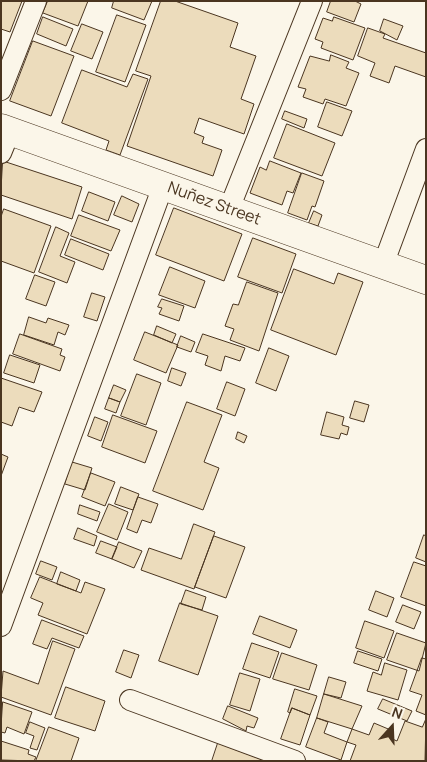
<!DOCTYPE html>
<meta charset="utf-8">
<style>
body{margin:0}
#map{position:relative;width:427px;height:762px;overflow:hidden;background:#fbf6e9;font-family:Manrope,sans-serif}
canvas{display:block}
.frame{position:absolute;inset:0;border:2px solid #4a3520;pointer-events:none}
.north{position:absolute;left:367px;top:702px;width:50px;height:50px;-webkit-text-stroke:4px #fbf6e9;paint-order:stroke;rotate:20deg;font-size:14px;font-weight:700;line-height:20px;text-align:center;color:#4a3520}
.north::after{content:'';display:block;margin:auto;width:18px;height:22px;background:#4a3520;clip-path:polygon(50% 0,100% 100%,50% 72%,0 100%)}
</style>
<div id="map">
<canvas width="427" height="762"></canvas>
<div class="frame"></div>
<div class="north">N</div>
</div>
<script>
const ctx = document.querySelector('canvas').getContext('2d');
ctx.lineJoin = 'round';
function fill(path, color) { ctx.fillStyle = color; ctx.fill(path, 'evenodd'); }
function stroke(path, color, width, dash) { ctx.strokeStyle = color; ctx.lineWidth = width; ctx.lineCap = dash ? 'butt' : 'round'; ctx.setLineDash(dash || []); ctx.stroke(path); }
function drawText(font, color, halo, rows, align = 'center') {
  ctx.font = font + ' Manrope,sans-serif'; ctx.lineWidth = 4; ctx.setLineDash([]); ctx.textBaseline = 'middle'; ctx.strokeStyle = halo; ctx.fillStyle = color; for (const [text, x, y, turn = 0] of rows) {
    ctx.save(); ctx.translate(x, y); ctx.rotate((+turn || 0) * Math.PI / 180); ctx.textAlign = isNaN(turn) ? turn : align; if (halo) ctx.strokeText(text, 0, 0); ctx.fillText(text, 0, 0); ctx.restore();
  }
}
const building = new Path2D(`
 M1 1H22L10 32 1 29Z
 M48 1H88L78 26 43 13Z
 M114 1H152L144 20 112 8Z
 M161 1H175L238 23 230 47 256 56 241 99 254 104 244 134 199 118 194 133 204 137 202 143 222 150 213 176 127 146 151 76 136 71Z
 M331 1H355L361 4 354 22 327 12Z
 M117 15 146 25 125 82 96 72Z
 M43 17 73 29 66 46 37 34Z
 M334 17 365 28 353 60 321 48 323 42 315 39 323 18 332 21Z
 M384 19 403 26 397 40 380 31Z
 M82 24 103 32 92 59 71 51Z
 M368 28 385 34 383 38 426 53V77L395 66 389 83 370 76 375 63 358 56Z
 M33 41 74 56 51 116 10 101Z
 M331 55 349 62 346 68 359 73 346 106 325 99 323 104 303 97 306 89 298 87 310 56 329 61Z
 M82 70 127 87 133 74 148 79 120 155 106 150 109 141 62 123Z
 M327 102 352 111 342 136 318 127Z
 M285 111 307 119 304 128 282 119Z
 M287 124 335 143 322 176 274 158Z
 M3 161 82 187 72 219 1 195Z
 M270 161 301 173 293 193 287 191 282 205 250 193 260 167 266 170Z
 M302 173 324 181 315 207 312 206 307 220 288 213Z
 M89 192 115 202 108 221 82 211Z
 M122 196 139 204 132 222 114 215Z
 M174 208 242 234 224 281 156 255Z
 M4 209 51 226 34 273 1 261V217Z
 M314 211 322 215 318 226 309 223Z
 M79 215 120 230 111 251 71 236Z
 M56 227 69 233 60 256 75 262 67 283 39 272Z
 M253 238 296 254 282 293 238 277Z
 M71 239 109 254 103 270 65 255Z
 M170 267 205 281 195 308 159 295Z
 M294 269 334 284 338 273 363 282 336 355 271 330Z
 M35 275 55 282 46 306 26 299Z
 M247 282 278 293 259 351 230 340 234 329 225 326 233 304 238 305Z
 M92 293 105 297 97 321 84 317Z
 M162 299 184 306 179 321 159 314 162 308 158 307Z
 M29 317 46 323 48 318 69 325 65 335 58 332 54 345 24 335Z
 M157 326 176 334 172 343 154 335Z
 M145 332 178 345 166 373 134 360Z
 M20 334 62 349 60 355 65 357 60 371 13 354Z
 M203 334 245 348 240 361 225 356 221 371 205 365 208 356 196 352Z
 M181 336 195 342 191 352 177 347Z
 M269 348 289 356 276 391 256 383Z
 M10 355 40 365 34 383 4 373Z
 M172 368 186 373 181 386 168 381Z
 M137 374 161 383 146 425 121 416Z
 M1 378 42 392 34 412 19 407 12 426 1 422Z
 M227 382 245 389 235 416 217 409Z
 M114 385 126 390 120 402 109 398Z
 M109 398 120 402 116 413 105 409Z
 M355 401 369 405 364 422 350 418Z
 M187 402 222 415 204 462 219 468 203 510 153 491Z
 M327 412 344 417 342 425 349 427 347 435 341 433 339 439 321 435Z
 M113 415 157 431 145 463 102 447Z
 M95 417 108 422 101 441 88 436Z
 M238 432 247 436 244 443 236 439Z
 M1 454 8 457 1 476Z
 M72 462 92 468 85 490 65 484Z
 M91 473 115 482 105 506 82 497Z
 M121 487 139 494 133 510 115 504Z
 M138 497 158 504 151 523 142 520 137 533 127 529Z
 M109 504 128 512 117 540 97 532Z
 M80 505 100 512 97 521 78 514Z
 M194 524 215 532 194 589 141 570 149 548 181 559Z
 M78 528 97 536 94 546 74 539Z
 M424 535 426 536V562L416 558Z
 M214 536 245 547 226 598 195 587Z
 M101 541 117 547 112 559 96 553Z
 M119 542 142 551 134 568 112 559Z
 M41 561 57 567 52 580 36 574Z
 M414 562 426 566V606L401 597Z
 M61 572 80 580 76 591 57 584Z
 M40 577 81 593 85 582 105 589 87 634 38 615 43 603 31 598Z
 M186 590 206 597 202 610 181 604Z
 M376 591 394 598 387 617 369 610Z
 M180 603 218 616 198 675 159 661Z
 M403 605 421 612 414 629 396 622Z
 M260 616 297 630 290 648 253 634Z
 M42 620 84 636 79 648 52 638 47 649 33 644Z
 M365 621 394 631 384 658 356 648Z
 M397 633 426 643 419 671 387 660Z
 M53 641 75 649 51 715 1 697 3 671 38 684Z
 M252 643 279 652 270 678 243 669Z
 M124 650 139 655 131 678 116 672Z
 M358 651 382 659 378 671 354 663Z
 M282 653 317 665 309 690 273 679Z
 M422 658 426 659V715L416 711 422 695 410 691Z
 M385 663 407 670 398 700 367 691 373 672 381 675Z
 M240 673 260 679 250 711 230 705Z
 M329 677 346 682 341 698 324 694Z
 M66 687 105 701 95 731 55 718Z
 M295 689 317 696 310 715 292 708 290 713 288 712Z
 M324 694 362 706 352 729 317 718Z
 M383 699 412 711 407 721 378 709Z
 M3 702 32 712 24 734 7 727 5 733 1 732Z
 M228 706 258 718 254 728 247 726 246 731 223 719Z
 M292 708 310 715 300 745 281 739Z
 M317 718 328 722 324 733 347 742 341 760 306 747Z
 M426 719 425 761H350L356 745 347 742 352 729 369 735 374 723 393 731 390 738 397 741 405 721 422 727Z
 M30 722 45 728 37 750 30 748 34 736 26 733Z
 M49 727 79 738 71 761H36Z
 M1 741 29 750 28 754 36 757 34 761 1 760Z
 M218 743 266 761H212Z`);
fill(building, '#ecdcbc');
stroke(building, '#4a3520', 1);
const street = new Path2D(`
 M1 90 36 1
 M1 153 10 131
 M229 209 312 1
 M383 265 426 149
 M1 626 163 186
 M130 700 295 761`);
const secondary = new Path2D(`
 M1 128 426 280`);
stroke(street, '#4a3520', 22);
stroke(secondary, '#4a3520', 29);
stroke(street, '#fbf6e9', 20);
stroke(secondary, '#fbf6e9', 28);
drawText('16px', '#4a3520', '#fbf6e9', [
 ["Nuñez Street",214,204,20]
]);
</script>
